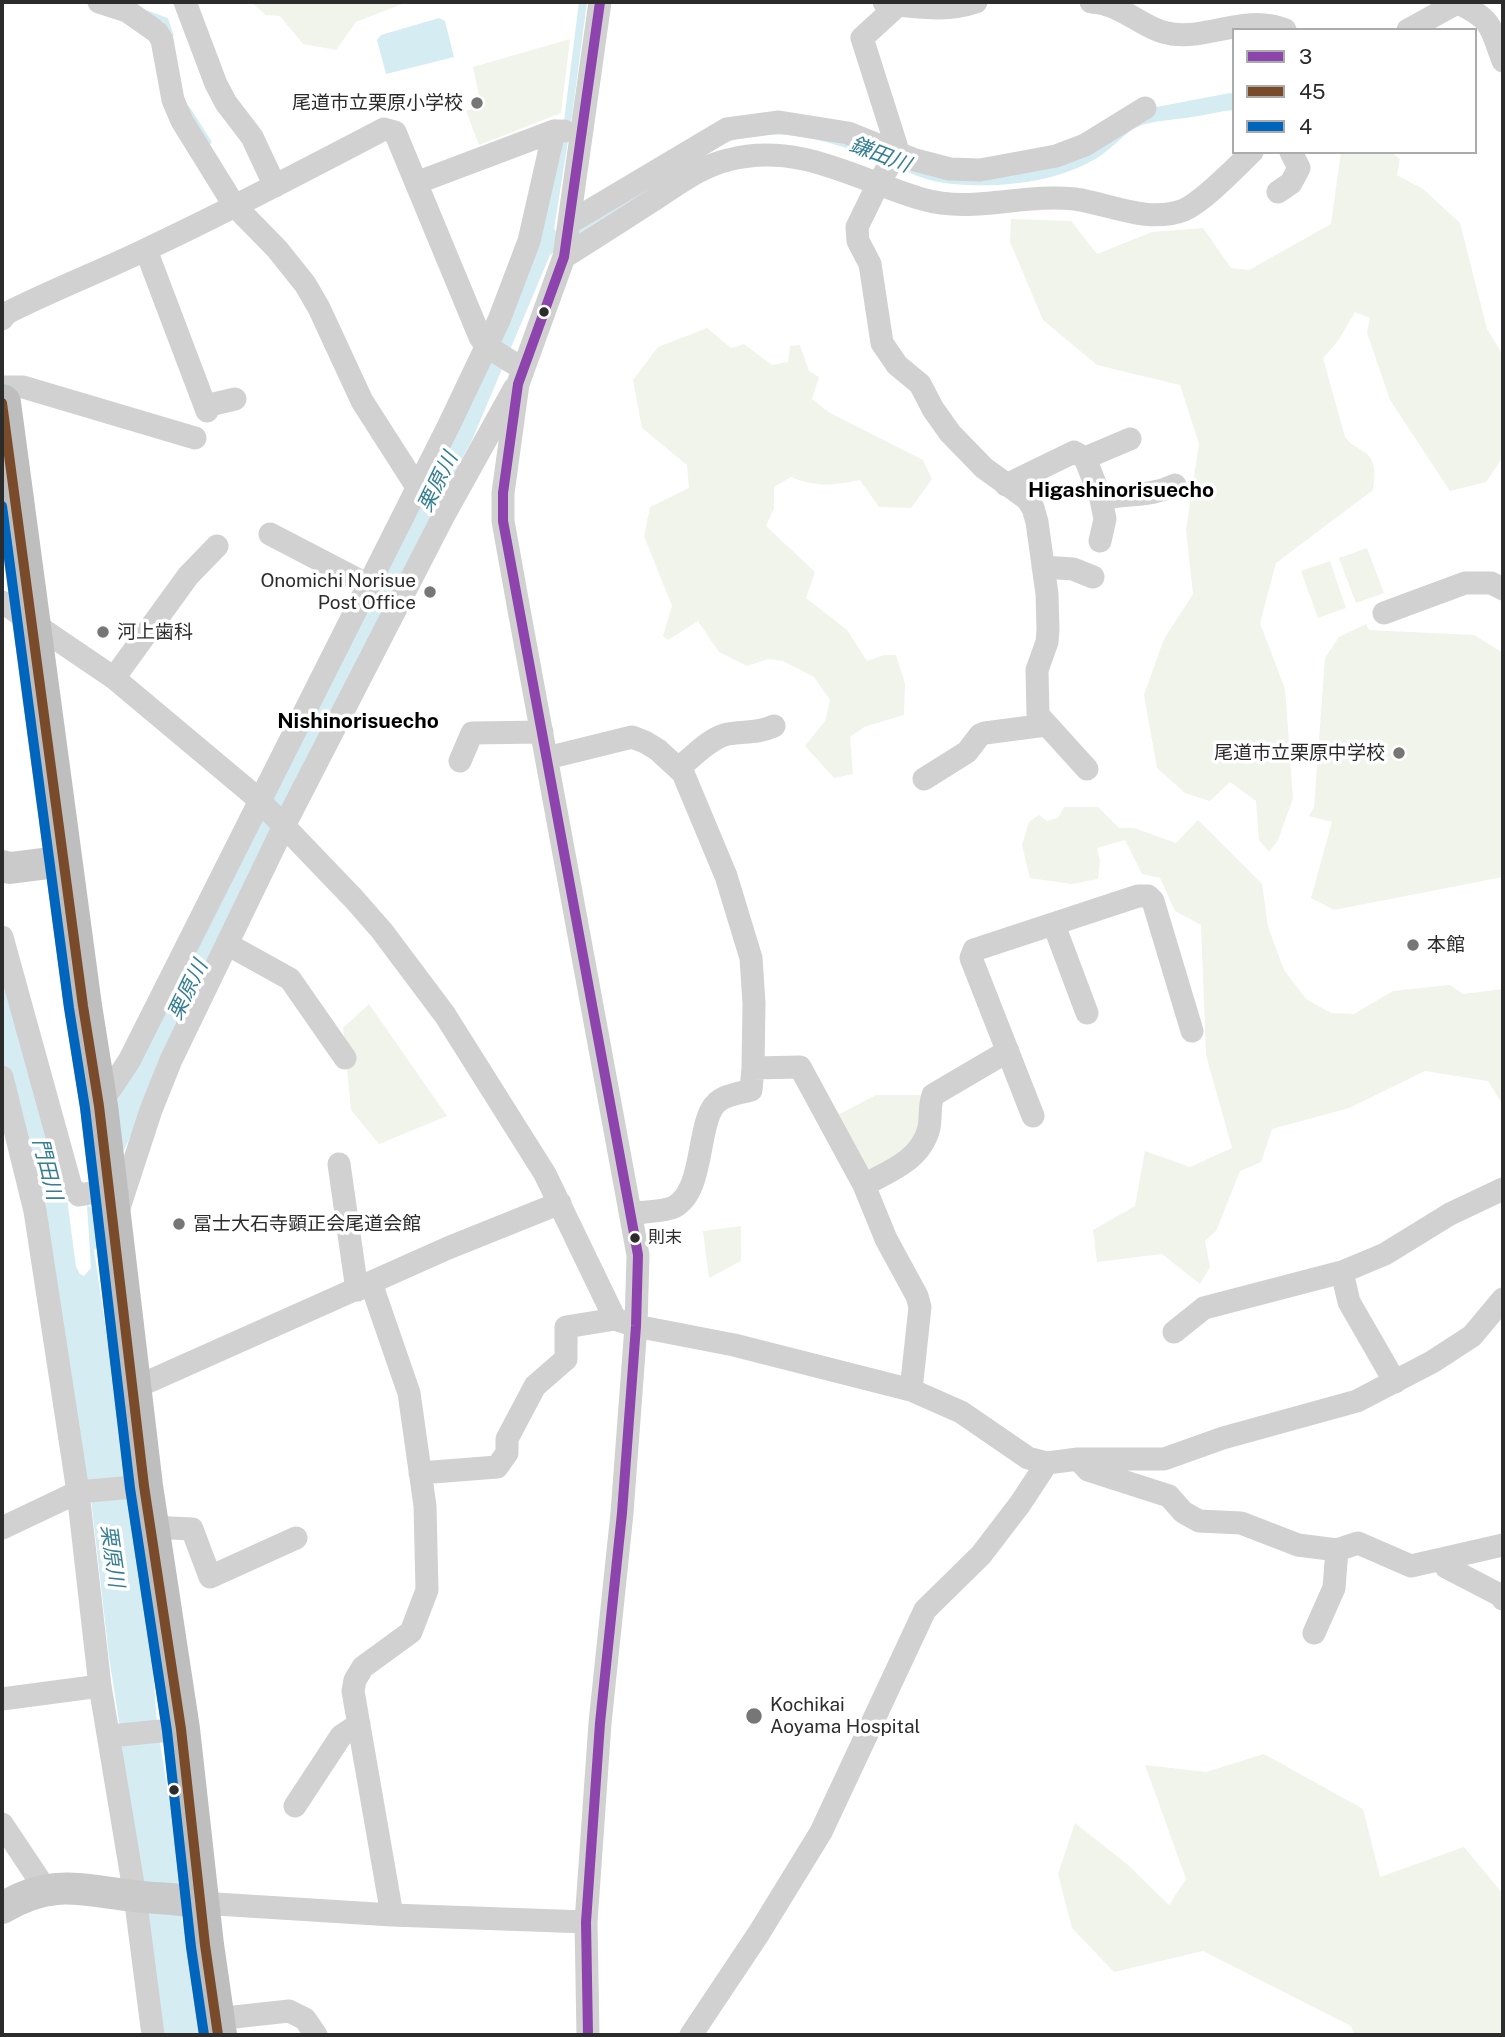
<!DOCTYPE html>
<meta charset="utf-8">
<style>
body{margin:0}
#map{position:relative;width:1505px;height:2037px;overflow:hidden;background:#fff;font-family:"Public Sans",sans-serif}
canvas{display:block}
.frame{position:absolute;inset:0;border:4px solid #2c2c2c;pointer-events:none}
.legend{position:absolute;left:1232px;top:28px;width:245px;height:126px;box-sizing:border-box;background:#fff;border:2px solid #ababab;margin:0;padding:9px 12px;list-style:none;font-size:21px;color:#2c2c2c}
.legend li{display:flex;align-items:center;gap:14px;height:35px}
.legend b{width:35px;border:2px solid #ababab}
</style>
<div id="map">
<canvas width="1505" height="2037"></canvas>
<div class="frame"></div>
<ul class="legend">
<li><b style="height:9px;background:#8e44ad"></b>3</li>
<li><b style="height:9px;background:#7a4b2a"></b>45</li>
<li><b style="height:9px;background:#0065bd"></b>4</li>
</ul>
</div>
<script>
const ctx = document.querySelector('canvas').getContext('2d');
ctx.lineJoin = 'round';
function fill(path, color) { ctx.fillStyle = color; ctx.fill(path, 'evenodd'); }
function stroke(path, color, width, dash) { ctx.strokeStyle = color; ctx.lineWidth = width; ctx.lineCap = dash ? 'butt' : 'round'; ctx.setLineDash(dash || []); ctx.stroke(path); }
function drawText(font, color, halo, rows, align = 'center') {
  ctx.font = font + ' "Public Sans","Noto Sans JP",sans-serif'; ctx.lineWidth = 7; ctx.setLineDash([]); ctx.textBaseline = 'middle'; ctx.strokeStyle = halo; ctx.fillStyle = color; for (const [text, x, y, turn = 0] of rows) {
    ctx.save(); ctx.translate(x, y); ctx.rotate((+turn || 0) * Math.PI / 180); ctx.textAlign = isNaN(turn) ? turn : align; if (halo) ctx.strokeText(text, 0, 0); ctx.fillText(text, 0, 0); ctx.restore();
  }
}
fill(new Path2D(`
 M251 2H407L356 22 336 50 303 44 280 16 266 15Z
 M570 39 561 113 479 145 466 111 481 105 473 67Z
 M1341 152H1391L1400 159 1397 175 1423 189 1460 223 1487 329 1503 355V457L1486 482 1450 491 1390 400 1367 333 1370 318 1355 312 1338 341 1323 358 1345 437C1351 445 1356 446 1364 452 1377 460 1375 477 1373 490L1276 563 1260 623 1285 689 1293 798 1278 840 1269 852 1259 840 1256 801 1230 782 1210 801 1185 793 1157 768 1144 695 1164 639 1193 594 1186 530 1199 444 1180 385 1097 365 1043 320 1010 242 1011 219 1071 221 1097 254 1152 232 1203 228 1231 268 1249 270 1331 224Z
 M707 328 731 348 744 344 772 365 788 362 790 346 800 345 809 371 819 377 812 399 830 413 923 460 932 479 911 508 879 507 860 480C832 485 818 488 791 477L774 487V508L766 526 815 572 806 598 847 630 867 661 884 655H896L905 684 904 715 864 727 850 737 853 774 834 778 805 746 825 721 830 700 814 677 783 661 768 659 747 666 719 652 698 621 668 640 663 636 672 606 644 536 650 507 689 488 687 465 642 428 633 380 658 347Z
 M1367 548 1384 593 1356 603 1339 558Z
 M1330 561 1346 608 1318 618 1301 571Z
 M1366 624 1369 630 1474 635 1503 653V877L1334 910 1311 898 1332 822 1309 816 1314 807 1325 658 1339 637Z
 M1064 807H1098L1119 828H1134L1176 843 1198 820 1262 884 1268 927 1284 970 1306 999 1331 1013 1354 1014 1393 991 1450 985 1463 994 1503 989V1105L1488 1081 1425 1071 1349 1108 1272 1129 1261 1162 1240 1171 1216 1231 1205 1241 1210 1267 1200 1284 1162 1254 1097 1262 1093 1230 1135 1206 1145 1151 1190 1167 1232 1148 1206 1055 1201 925 1175 911 1160 878 1142 874 1125 840 1097 848 1100 861 1098 879 1072 884 1030 878 1022 845 1029 822 1039 815 1047 821 1058 818Z
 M369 1004 447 1116 379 1144 351 1110 343 1028Z
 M876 1095H920C926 1148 906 1148 866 1175L832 1118Z
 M741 1226V1261L709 1278 703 1231Z
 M1264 1754 1363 1809 1380 1877 1464 1847 1503 1894V2035H1354L1351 2026 1203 1951 1114 1972 1072 1928 1058 1874 1075 1823 1128 1865 1169 1905 1186 1879 1145 1765 1206 1772Z`), '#f1f4ea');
fill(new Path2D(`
 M579 2H587L572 116 554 229 558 234 700 144 778 127 973 176 1151 108 1230 93 1234 94V110C1220 111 1206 115 1192 117 1175 120 1156 120 1139 126 1124 133 1111 150 1097 158 1055 183 1000 188 952 184 927 182 905 171 882 161 829 140 766 120 713 149L550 255 472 440 436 507 124 1150 97 1247 94 1250 149 1619 157 1724 180 1868 182 1922 187 1933 201 2035H163L123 1776 122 1741 109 1657 91 1499 21 1126 2 1060V957L65 1183 76 1267 80 1274 84 1276 91 1268 87 1205 92 1208 118 1099 263 818 406 530 562 137Z
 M439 18 445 21 454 57 386 74 377 40 381 35Z`), '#d4ecf2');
stroke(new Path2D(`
 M147 13 166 20 171 35
 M188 109 209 142`), '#d4ecf2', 5);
stroke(new Path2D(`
 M99 2 127 11 157 32 162 40 173 100 182 121 234 205 277 249 305 284 319 308 362 401 417 487
 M185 2 216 84 226 103 252 137 275 186
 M884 2 898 5 862 38 898 151 878 184 857 227 858 241 870 264 882 343 897 365 920 384 933 409 950 433 984 468 1027 499 1033 508 1037 522 1047 594 1048 630 1047 642 1037 670 1038 715 1087 769
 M1091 2C1122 3 1143 30 1172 34 1211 39 1246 14 1285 30
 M1458 3C1493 20 1490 26 1503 61
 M898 5C926 8 950 11 976 2
 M1408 30 1459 2
 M416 183 554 131H564
 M1278 192 1291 183 1299 168 1291 152
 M569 223 727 129 779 122 848 133 915 160 950 169 980 170 1056 156 1085 145 1145 108
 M146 250 207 411
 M564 257C596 237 627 217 658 197 680 183 702 166 728 160 799 141 857 180 922 199 972 214 1023 193 1075 199 1110 204 1148 224 1184 210 1204 201 1235 168 1252 152
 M2 319 7 313C54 289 102 271 149 248 228 211 306 170 384 129L395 132 480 337 486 346 523 369
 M2 387H23L195 438
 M205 406 235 399
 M1085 458 1130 439
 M1006 485 1074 452 1085 458 1101 499C1128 493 1150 497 1175 485
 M270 534 368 585
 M1100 541 1105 519 1101 499
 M1043 567 1073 569 1093 577
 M2 602 114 678 256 797 354 899 382 931 445 1015 545 1174 615 1319
 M1384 613 1465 583H1491L1503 589
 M114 678 188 576 217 546
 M547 758 632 737 645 742 658 750 683 773 726 876 751 958 754 1003 753 1068 800 1067 864 1185 886 1239 917 1296 920 1307 911 1390
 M460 761 472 733 542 732
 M678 768C692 758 708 740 724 735 742 730 754 735 774 726
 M924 779 967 752 980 735 985 733 1046 725
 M1054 925 1087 1013
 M2 937 71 1187 79 1195 108 1190
 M227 944 290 979 345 1058
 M2 1077 35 1211 78 1492 100 1686 135 1896 153 2035
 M99 1106 129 1061 448 427 499 320 529 241 554 131
 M1033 1116 971 958 974 950 1138 896H1148L1153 901 1192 1031
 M339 1164 357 1290
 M864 1185C890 1171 921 1160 929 1128 931 1117 929 1106 933 1095L1008 1051
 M118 1211 151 1110 171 1060 227 944 284 826 443 517 514 389
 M631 1213C644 1212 662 1212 674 1207 707 1190 695 1115 720 1100 729 1094 741 1093 751 1090L753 1068
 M1342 1272 1349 1302 1395 1382
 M371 1283 409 1393 425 1506 427 1590 411 1632 363 1667 355 1680 353 1691 392 1915
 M1174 1332 1204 1308 1342 1272 1385 1254 1450 1214 1503 1189
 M132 1389 448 1248 560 1203
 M1078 1459 1088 1470 1169 1496 1183 1512 1199 1521 1241 1523 1298 1545 1337 1550 1358 1543 1411 1566 1503 1545
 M420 1473 497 1467 507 1453V1439L535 1386 566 1359V1327L615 1319 636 1326 734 1345 911 1390 961 1412 1028 1458 1047 1463 1078 1459H1164L1223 1438 1357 1401 1432 1362 1472 1336 1503 1299
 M150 1527 192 1529 210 1577 296 1538
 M2 1528 78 1492 144 1486
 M1443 1559 1446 1567 1500 1595 1503 1599
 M1314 1633 1334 1588 1337 1550
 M2 1699 100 1686
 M110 1736 181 1729
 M295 1806 341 1736 359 1724
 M2 1824 46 1890
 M200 1903 392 1915 586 1922
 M216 2019 289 2011 305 2019 316 2035
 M588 2035 586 1922 600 1723 622 1513 636 1326 638 1255 519 610 503 521V493L518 384 564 257 600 2
 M691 2035 759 1933 821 1832 925 1610 981 1555 1020 1504 1047 1463`), '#d1d1d1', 23);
stroke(new Path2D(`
 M2 866 10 868 65 861
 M2 1908C52 1878 81 1890 134 1896 156 1899 178 1898 200 1903`), '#cacaca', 32);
stroke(new Path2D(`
 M2 403 83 1006 99 1106 144 1486 181 1729 205 1945 218 2035`), '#bebebe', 38);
stroke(new Path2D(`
 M588 2035 586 1922 600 1723 622 1513 636 1326 638 1255 503 521V493L518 384 564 257 600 2`), '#8e44ad', 10);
stroke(new Path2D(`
 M2 403 83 1006 99 1106 144 1486 181 1729 205 1945 218 2035`), '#7a4b2a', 10);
stroke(new Path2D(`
 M2 506 69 1008 85 1108 130 1488 167 1731 191 1947 204 2035`), '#0065bd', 10);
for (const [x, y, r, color] of [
 [477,103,7,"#767676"],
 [544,312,6,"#2c2c2c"],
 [430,592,7,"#767676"],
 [103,632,7,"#767676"],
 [1399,753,7,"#767676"],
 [1413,945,7,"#767676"],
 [179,1224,7,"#767676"],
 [635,1238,6,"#2c2c2c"],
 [754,1716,9,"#767676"],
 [174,1790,6,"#2c2c2c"]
]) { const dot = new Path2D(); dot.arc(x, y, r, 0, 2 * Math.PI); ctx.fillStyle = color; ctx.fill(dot); stroke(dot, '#fff', 2.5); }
drawText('17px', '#2c2c2c', '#fff', [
 ["則末",648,1238]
], 'left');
drawText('19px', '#2c2c2c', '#fff', [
 ["尾道市立栗原小学校",463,103,"right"],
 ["Onomichi Norisue",416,581,"right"],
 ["Post Office",416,603,"right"],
 ["河上歯科",117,632],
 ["尾道市立栗原中学校",1385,753,"right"],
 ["本館",1427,945],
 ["冨士大石寺顕正会尾道会館",193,1224],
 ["Kochikai",770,1705],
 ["Aoyama Hospital",770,1727]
], 'left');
drawText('italic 21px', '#357f93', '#fff', [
 ["鎌田川",880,155,21],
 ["栗原川",438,482,-64],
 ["栗原川",188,990,-64],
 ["門田川",47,1169,76],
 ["栗原川",112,1556,82]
]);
drawText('bold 21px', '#000', '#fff', [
 ["Higashinorisuecho",1121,491],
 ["Nishinorisuecho",358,722]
]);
</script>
